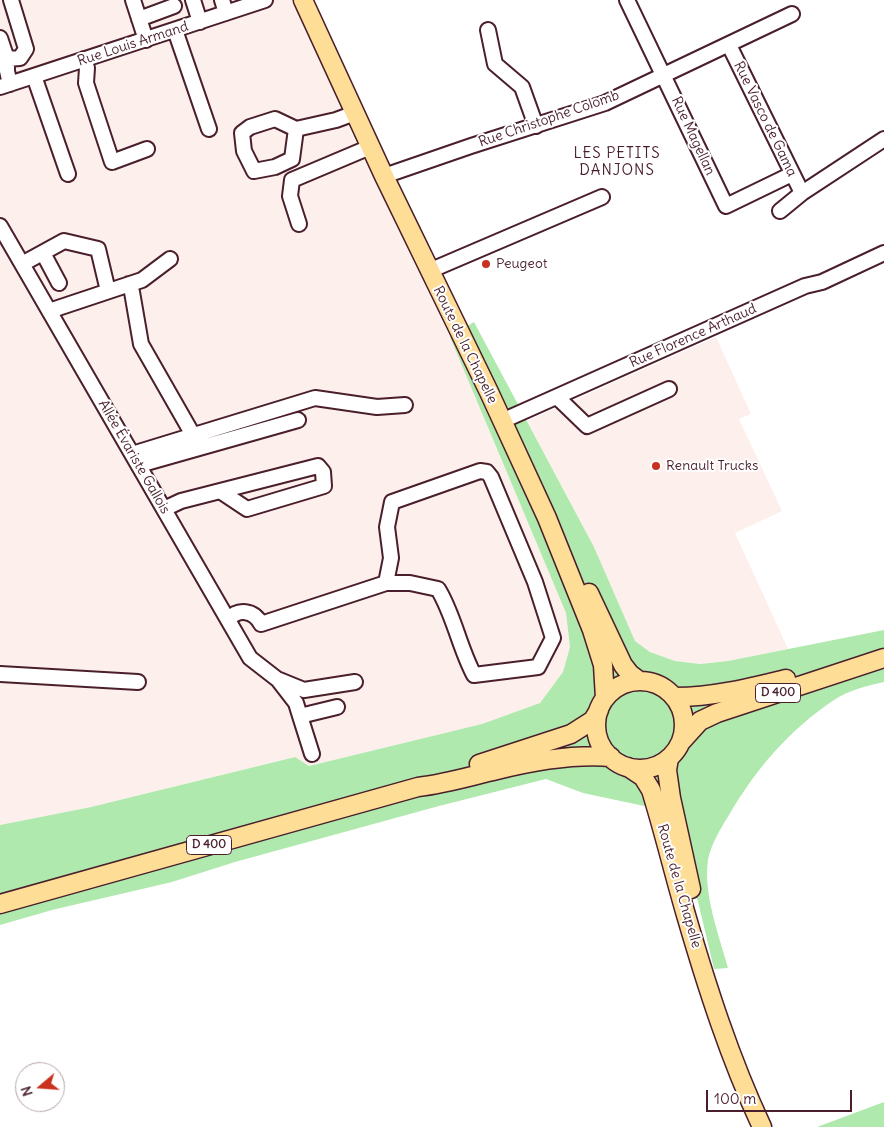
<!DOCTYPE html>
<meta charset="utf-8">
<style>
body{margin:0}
#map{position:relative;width:884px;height:1127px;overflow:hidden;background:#fff;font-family:Delius,sans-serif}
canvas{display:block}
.north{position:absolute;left:15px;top:1062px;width:50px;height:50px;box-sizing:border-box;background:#fff;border:1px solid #b7a5aa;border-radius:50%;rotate:252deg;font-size:14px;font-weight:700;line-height:20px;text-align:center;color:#4a1f2b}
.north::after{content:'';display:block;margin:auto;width:18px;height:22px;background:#c8321e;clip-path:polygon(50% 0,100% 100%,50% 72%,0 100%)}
.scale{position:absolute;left:706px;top:1090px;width:146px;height:22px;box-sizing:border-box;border:2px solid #4a1f2b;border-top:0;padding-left:6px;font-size:15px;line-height:18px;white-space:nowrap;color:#4a1f2b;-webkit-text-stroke:4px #fff;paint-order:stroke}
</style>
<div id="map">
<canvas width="884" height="1127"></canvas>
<div class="north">N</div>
<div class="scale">100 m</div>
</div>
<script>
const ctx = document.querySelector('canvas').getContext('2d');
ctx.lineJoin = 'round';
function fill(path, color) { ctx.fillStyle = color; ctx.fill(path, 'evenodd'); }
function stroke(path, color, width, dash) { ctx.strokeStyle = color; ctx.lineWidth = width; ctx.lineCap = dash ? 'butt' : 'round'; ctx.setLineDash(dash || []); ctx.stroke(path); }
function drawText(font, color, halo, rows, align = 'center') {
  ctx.font = font + ' Delius,sans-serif'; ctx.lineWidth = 4; ctx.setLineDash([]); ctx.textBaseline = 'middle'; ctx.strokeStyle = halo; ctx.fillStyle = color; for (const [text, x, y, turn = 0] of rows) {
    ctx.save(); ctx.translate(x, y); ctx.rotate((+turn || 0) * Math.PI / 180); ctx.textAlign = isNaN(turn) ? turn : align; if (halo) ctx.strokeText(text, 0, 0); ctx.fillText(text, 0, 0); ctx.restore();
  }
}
fill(new Path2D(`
 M0 0H298L344 117 450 337 566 613 570 647 563 672 540 703 482 724 309 766 294 757 91 807 0 825Z
 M716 337 751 414 739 419 782 511 735 533 788 649 728 661 700 664 675 661 650 652 635 641 594 547 527 421Z`), '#fdefec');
fill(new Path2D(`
 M474 322 594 547 635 641 650 652 675 661 700 664 728 661 884 630V682C867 686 849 690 834 700 789 730 756 769 729 815 721 828 711 844 708 860 703 894 719 935 728 968L714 969 677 813 583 793 546 779 439 806 235 862 172 882 52 910 0 925V825L91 807 295 757 309 766 482 724 540 703 563 672 570 647 566 613 450 337Z
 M884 1102V1127H817Z`), '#b0e9ad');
const minor = new Path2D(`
 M133 0 146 40
 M193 0 200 22
 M222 0 226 13
 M627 0 726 206 792 174
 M139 19 174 6
 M175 30 209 129
 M488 30 495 64 522 87 536 126
 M0 38 7 59V71L10 84
 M729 45 802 193 884 139
 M7 59 20 58 26 49 11 0
 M84 59 87 68 86 83 112 162 147 149
 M34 76 68 174
 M0 87 265 0
 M296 129 275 119 250 127 242 133 244 151 254 171 275 167 292 159 296 129 336 120 355 113
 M384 176 471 146 605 103 792 14
 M780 211 802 193
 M299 224 290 196 292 180 363 150 371 149
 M0 226 250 658 277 679 304 690 355 682
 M43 253 59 283
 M22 264 64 241 98 249 108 291
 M436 268 602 197
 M129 284 132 292 141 344 193 435
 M49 311 142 280 170 259
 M557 397 587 426 669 389
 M502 421 805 286 822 282 884 253
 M132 454 315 398 377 407 405 405
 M139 465 298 420
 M164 509 181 501 318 466 323 472 324 486 247 509 220 491
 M228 620C238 608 254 610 261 624L386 583H410L438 589C454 615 459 647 474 675L538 667 553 638 535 582 491 477 487 472 480 471 392 502 387 527 391 558 386 583
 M0 674 138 682
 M279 681 296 703 300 716 337 707
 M300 716 312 754`);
const major = new Path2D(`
 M303 0 384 176 489 392 547 518 592 630 603 665 605 698
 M589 593 623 665 630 674 638 680
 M596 725a44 44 0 1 1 88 0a44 44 0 1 1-88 0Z
 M675 697C713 697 749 688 786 679
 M681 742 700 721 717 713 884 658
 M669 758 667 770 671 798 691 889
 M479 764 571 734 593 720 599 710
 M628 767 643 777 651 790C664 832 674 874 686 915 707 987 730 1059 762 1127
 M0 904 418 787C445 784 471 776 497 770 533 761 574 754 611 757`);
stroke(minor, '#4a1f2b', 18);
stroke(major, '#4a1f2b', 21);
stroke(minor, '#fff', 14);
stroke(major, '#fedd96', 18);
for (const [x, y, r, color] of [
 [486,264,5,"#c8321e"],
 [656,466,5,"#c8321e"]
]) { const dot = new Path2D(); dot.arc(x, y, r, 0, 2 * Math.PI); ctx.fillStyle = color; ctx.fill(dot); stroke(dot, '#fff', 2); }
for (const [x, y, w] of [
 [778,693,45],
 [209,845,45]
]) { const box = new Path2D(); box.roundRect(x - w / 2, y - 9.5, w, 19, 4); ctx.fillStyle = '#fff'; ctx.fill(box); stroke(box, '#4a1f2b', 1); }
drawText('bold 12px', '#4a1f2b', null, [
 ["D 400",778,693],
 ["D 400",209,845]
]);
drawText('14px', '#4a1f2b', '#fff', [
 ["Rue Louis Armand",133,44,-18],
 ["Rue Christophe Colomb",549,119,-19],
 ["Rue Vasco de Gama",765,119,64],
 ["Rue Magellan",693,136,65],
 ["Rue Florence Arthaud",693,336,-24],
 ["Route de la Chapelle",465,345,64],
 ["Allée Évariste Gallois",134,457,60],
 ["Route de la Chapelle",679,886,74]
]);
drawText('14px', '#4a1f2b', '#fff', [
 ["Peugeot",496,264],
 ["Renault Trucks",666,466]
], 'left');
ctx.letterSpacing = '1px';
drawText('15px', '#4a1f2b', '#fff', [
 ["LES PETITS",617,154],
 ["DANJONS",617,171]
]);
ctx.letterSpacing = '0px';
</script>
